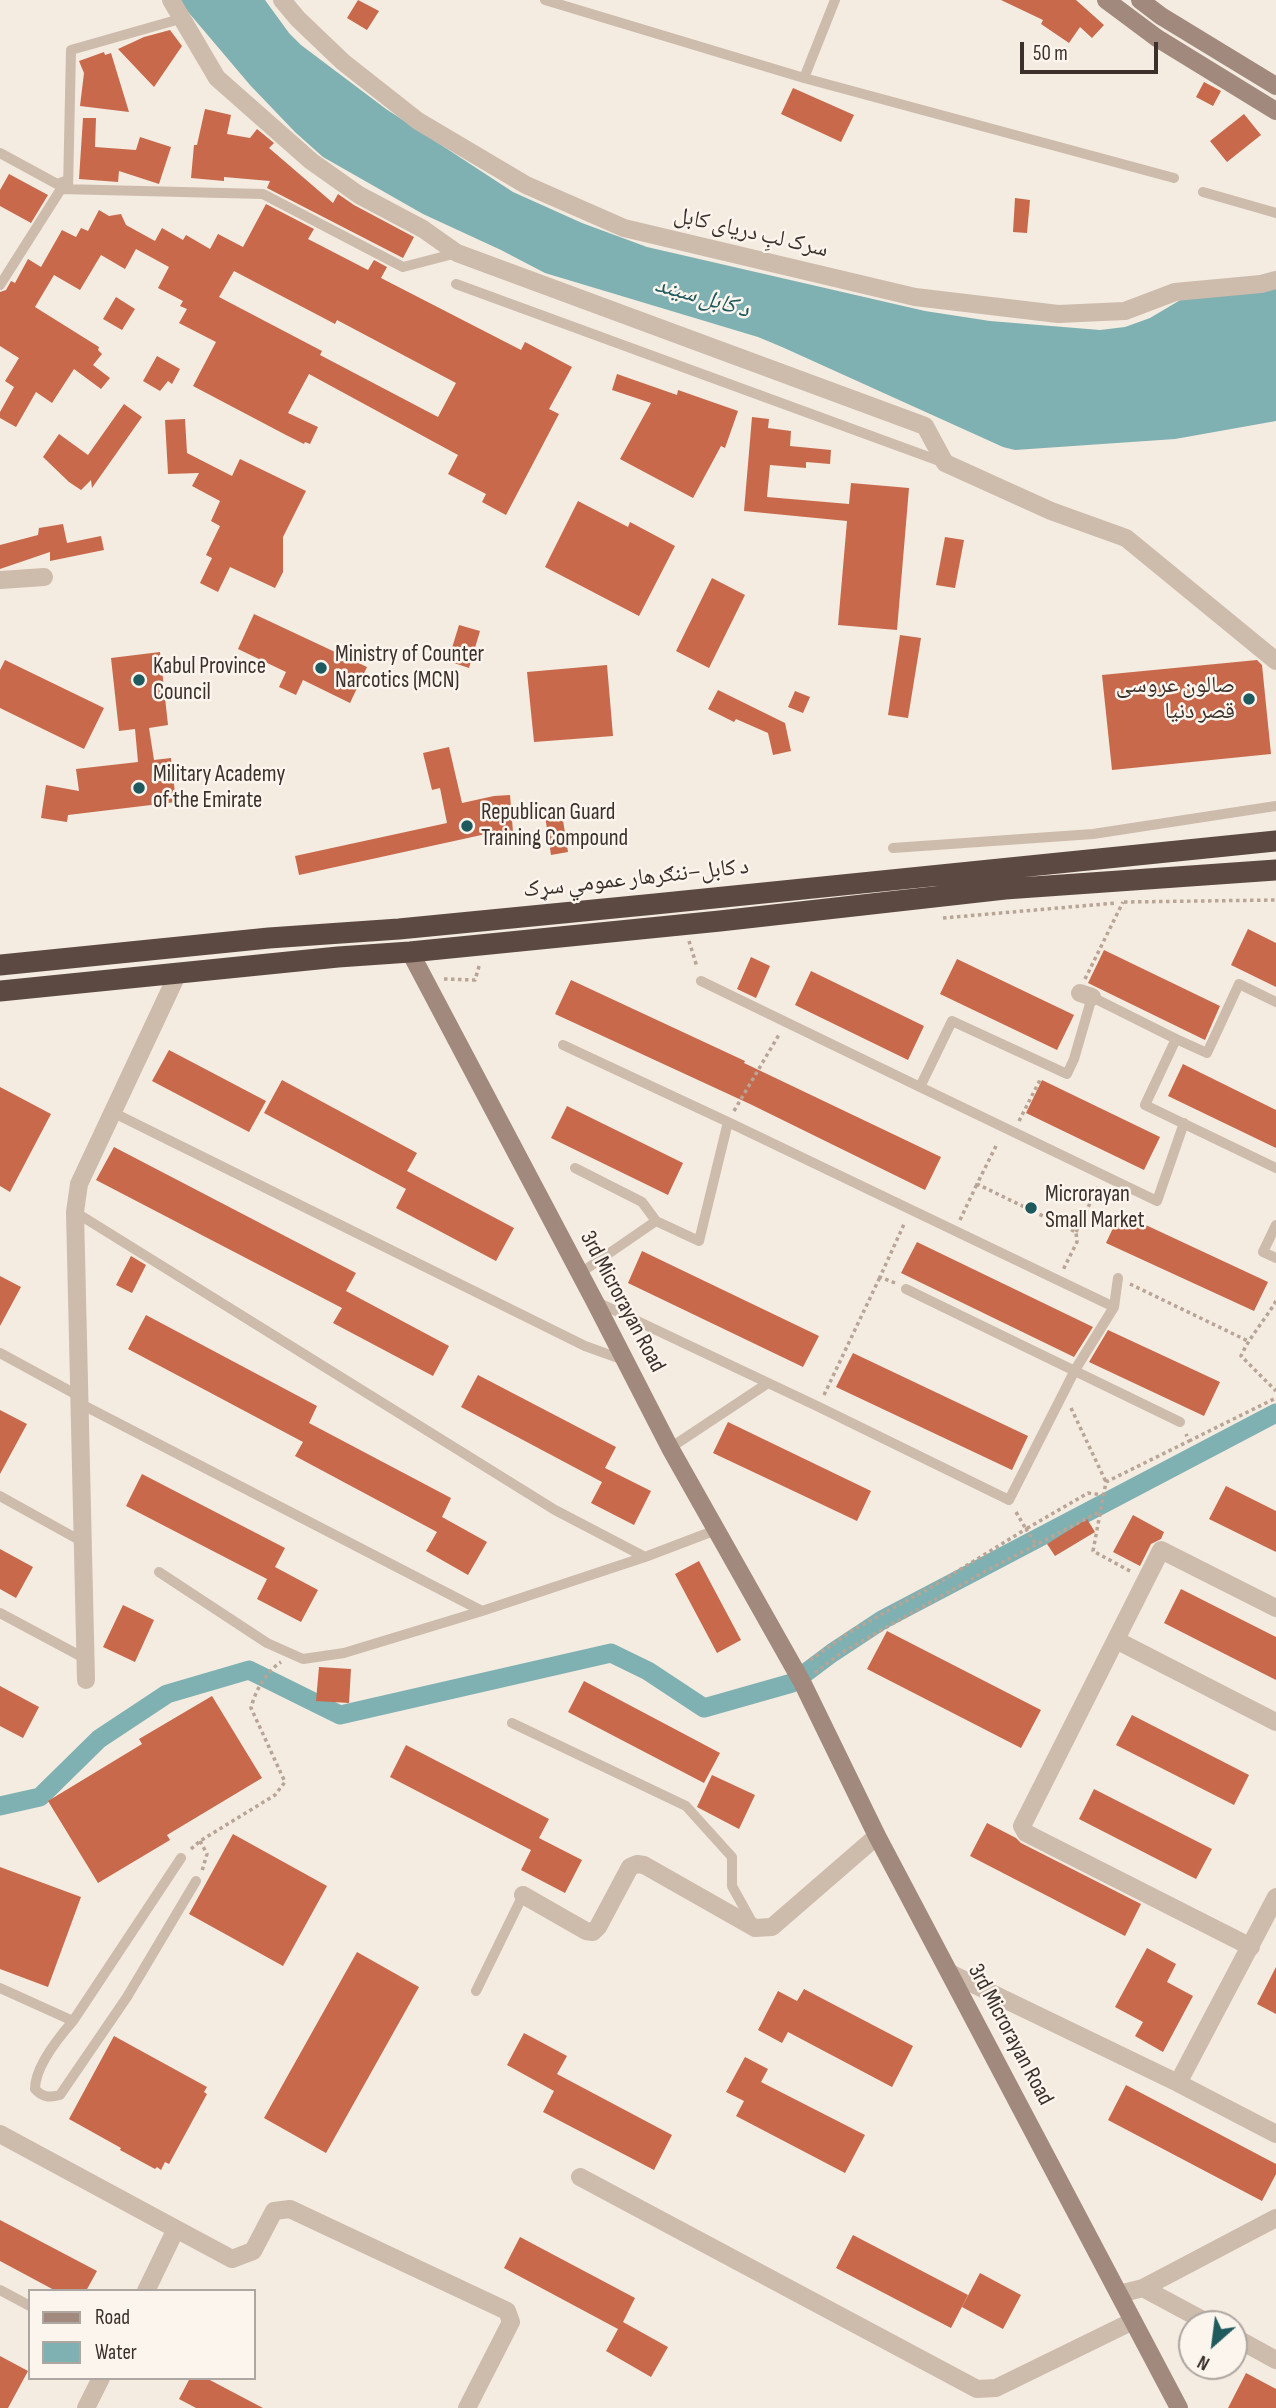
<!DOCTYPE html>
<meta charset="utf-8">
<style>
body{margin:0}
#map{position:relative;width:1276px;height:2408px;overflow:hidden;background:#f4ebe1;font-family:"Sofia Sans Condensed",sans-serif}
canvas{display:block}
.legend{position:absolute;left:28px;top:2289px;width:228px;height:91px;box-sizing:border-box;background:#fbf5ee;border:2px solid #aea6a0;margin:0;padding:9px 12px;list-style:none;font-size:21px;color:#3b302b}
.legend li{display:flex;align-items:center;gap:14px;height:35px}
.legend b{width:35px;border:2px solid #aea6a0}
.north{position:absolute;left:1178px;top:2310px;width:70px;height:70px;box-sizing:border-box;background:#fbf5ee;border:2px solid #aea6a0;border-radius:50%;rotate:208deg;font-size:19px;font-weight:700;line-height:28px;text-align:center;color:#3b302b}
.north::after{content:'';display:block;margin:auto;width:24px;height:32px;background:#1f5a5e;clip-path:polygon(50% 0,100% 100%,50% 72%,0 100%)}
.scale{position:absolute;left:1020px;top:42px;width:138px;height:32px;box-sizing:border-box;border:4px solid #3b302b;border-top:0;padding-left:9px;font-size:21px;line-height:24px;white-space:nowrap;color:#3b302b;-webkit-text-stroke:5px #fbf5ee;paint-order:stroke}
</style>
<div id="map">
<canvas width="1276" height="2408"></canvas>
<ul class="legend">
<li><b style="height:9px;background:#a18a7d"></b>Road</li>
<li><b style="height:19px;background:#7fb0b2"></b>Water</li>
</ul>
<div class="north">N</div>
<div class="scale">50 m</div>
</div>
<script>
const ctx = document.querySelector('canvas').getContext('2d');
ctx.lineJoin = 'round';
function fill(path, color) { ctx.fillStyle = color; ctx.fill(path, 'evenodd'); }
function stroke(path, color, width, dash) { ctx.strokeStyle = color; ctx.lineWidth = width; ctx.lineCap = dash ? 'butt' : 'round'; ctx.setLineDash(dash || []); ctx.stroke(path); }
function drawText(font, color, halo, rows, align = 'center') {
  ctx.font = font + ' "Sofia Sans Condensed","Noto Naskh Arabic",sans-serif'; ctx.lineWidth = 5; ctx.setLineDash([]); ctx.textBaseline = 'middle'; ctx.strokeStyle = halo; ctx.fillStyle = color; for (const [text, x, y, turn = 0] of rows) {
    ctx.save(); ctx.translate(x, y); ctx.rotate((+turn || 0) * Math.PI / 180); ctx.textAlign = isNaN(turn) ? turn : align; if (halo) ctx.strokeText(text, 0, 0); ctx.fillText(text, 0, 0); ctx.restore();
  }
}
fill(new Path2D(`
 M178 0H265L289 33 301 45 386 109 513 192 582 223 647 247 925 311 990 321 1100 330 1125 327 1150 318 1182 299 1276 287V421L1175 439 1015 450 1003 447 782 347 758 337 545 273 501 250 423 214 323 157 295 132 250 85Z`), '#7fb0b2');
stroke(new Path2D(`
 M0 1806 40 1797 99 1739 167 1694 249 1670 340 1715 611 1653 648 1671 704 1708 792 1683 832 1653 882 1620 1276 1413`), '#7fb0b2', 19);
fill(new Path2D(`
 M358 0 379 11 367 30 347 18Z
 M1001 0H1076L1104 25 1092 38 1080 27 1069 43 1041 24 1043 20Z
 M170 30 182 46 154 87 118 49 144 37Z
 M104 52 105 55 111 53 129 112 80 106 84 73 79 61Z
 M1204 82 1221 91 1213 106 1196 97Z
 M793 88 854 115 841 142 781 114Z
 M205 109 231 115 227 134 250 138 257 129 274 143 269 148 333 203 338 194 354 205 414 237 403 258 267 188 270 181 224 177V181L191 178 194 145H197Z
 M1244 114 1261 135 1227 162 1210 141Z
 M83 118H96L95 147 136 150 140 137 171 147 159 184 119 171 118 182 79 179Z
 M9 174 48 195 31 223 0 206V190Z
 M1015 198 1030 200 1027 233 1013 232Z
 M266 204 314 229 308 239 368 270 374 260 387 267 381 278 521 350 525 342 572 367 549 409 559 414 506 515 482 502 486 494 448 474 458 455 309 374 288 413 318 427 310 444 305 442 304 444 286 435 193 386 216 342 179 323 187 309 180 306 183 301 158 288 169 267 136 249 125 269 101 255 80 290 54 275 35 307 99 347 98 350 102 354 93 365 110 378 101 389 74 369 52 403 36 392 16 427 0 418V412L14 387 5 381 19 358 0 346V292L6 290 11 281 15 283 28 259 41 267 62 230 76 237 81 228 88 231 99 210 109 216 121 214 126 225 155 241 162 228 183 240 186 235 210 249 218 234 243 247ZM234 271 335 324 337 320 456 383 438 417 320 355 322 351 219 297Z
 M116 297 135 309 122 330 103 319Z
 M157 356 180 369 172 384 168 381 160 391 143 381Z
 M617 374 677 395 678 390 738 411 725 448 721 446 693 498 620 459 651 403 612 390Z
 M124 404 142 417 92 488 91 480 81 490 69 482 43 457 59 434 88 455Z
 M752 417 769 419 768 428 791 431 790 446 831 450 830 464 806 462V468L770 465 767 497 849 504 851 483 909 488 897 630 838 625 847 521 744 511Z
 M185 419 187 453 232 476 240 459 306 491 283 537V572L275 588 230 567 218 592 200 583 212 558 206 555 220 526 211 521 220 501 192 486 199 473 168 474 165 420Z
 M578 501 628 527 630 522 675 546 639 616 545 567Z
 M63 524 67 543 101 536 104 550 50 561V552L0 569V545L38 535 39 528Z
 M945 537 964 540 955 588 936 585Z
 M712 578 745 595 709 668 676 651Z
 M254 614 367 667 350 703 303 680 296 695 279 687 286 672 238 649Z
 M459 625 480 631 469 668 448 661Z
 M900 635 921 638 908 718 888 715Z
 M160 652 168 725 149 728 154 760 171 758 176 802 68 815 67 822 41 818 46 785 79 791 76 769 138 762 135 729 119 731 111 658Z
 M5 660 104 708 84 749 0 708V670Z
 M1257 660 1262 665 1271 754 1112 770 1102 675Z
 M607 665 613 736 534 742 527 672Z
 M718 690 785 723 791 751 773 755 768 733 736 719 734 722 708 709Z
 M795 691 810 697 803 713 788 707Z
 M449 747 462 803 494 796 510 795 513 832 486 834 299 875 295 856 447 823 440 788 432 790 423 753Z
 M562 814 568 852 551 855 545 816Z
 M1248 929 1276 943V987L1231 965Z
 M1104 950 1220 1006 1205 1040 1088 983Z
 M751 957 770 966 756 998 737 989Z
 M957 959 1074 1015 1057 1050 940 994Z
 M811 971 924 1026 908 1060 795 1005Z
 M571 980 745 1061 744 1063 941 1157 925 1190 750 1104 555 1014Z
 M169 1050 266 1101 249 1132 152 1081Z
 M1183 1064 1276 1110V1148L1168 1096Z
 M282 1080 417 1153 407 1171 514 1228 496 1261 396 1208 406 1189 264 1113Z
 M1042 1080 1160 1137 1144 1170 1026 1113Z
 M0 1087 51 1114 10 1192 0 1186Z
 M567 1106 683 1163 668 1195 551 1138Z
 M114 1147 356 1273 346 1291 449 1346 433 1376 333 1323 342 1308 96 1180Z
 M1120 1213 1268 1282 1254 1311 1106 1243Z
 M917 1242 1093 1327 1074 1357 901 1273Z
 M642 1251 819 1336 803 1367 628 1283Z
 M131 1256 146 1265 132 1293 116 1285Z
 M0 1276 21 1287 0 1326Z
 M146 1315 317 1406 309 1423 451 1498 442 1517 487 1542 468 1575 426 1551 437 1532 295 1456 303 1442 128 1349Z
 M1108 1330 1220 1382 1204 1416 1089 1362Z
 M853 1353 1028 1436 1012 1470 836 1387Z
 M478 1375 616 1447 605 1468 651 1491 634 1525 591 1503 602 1482 461 1407Z
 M0 1410 27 1424 0 1474Z
 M728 1422 871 1491 857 1521 713 1453Z
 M142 1474 285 1548 275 1567 318 1590 301 1622 257 1599 267 1579 126 1506Z
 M1226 1486 1276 1511V1552L1209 1519Z
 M1133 1515 1164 1532 1161 1539 1151 1544 1140 1566 1113 1552Z
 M1087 1519 1095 1532 1055 1556 1047 1544Z
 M0 1549 33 1567 16 1598 0 1589Z
 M699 1561 741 1640 717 1653 675 1574Z
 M1181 1589 1276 1637V1680L1164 1623Z
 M123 1605 154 1620 135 1662 103 1647Z
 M887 1631 1041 1710 1021 1748 867 1669Z
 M319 1667 351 1669 349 1703 316 1701Z
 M584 1681 720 1753 704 1783 568 1712Z
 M0 1686 39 1707 23 1738 0 1726Z
 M212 1696 262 1778 167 1835 170 1840 98 1883 48 1801 142 1744 139 1739Z
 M1132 1715 1249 1775 1234 1805 1116 1745Z
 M406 1745 549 1819 539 1838 582 1860 565 1893 521 1870 531 1850 390 1777Z
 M712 1775 755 1795 739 1829 697 1807Z
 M1094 1789 1212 1849 1196 1879 1079 1819Z
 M987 1823 1016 1838 1021 1843 1141 1904 1125 1936 970 1856Z
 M233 1834 327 1886 283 1966 189 1914Z
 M0 1867 81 1897 48 1987 0 1969Z
 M1147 1948 1176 1964 1167 1982 1193 1996 1163 2052 1135 2036 1143 2022 1115 2007Z
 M357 1952 419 1987 326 2153 264 2118Z
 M1276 1967V2014L1257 2004Z
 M804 1989 913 2046 892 2087 788 2032 782 2043 758 2030 778 1991 797 2001Z
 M524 2033 567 2056 557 2074 672 2135 654 2170 543 2112 554 2091 507 2065Z
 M114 2036 207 2087 204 2092 207 2094 169 2164 165 2162 161 2170 157 2167 155 2169 120 2150 121 2148 69 2119Z
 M745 2057 768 2069 761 2082 865 2135 845 2173 736 2116 744 2101 726 2092Z
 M1126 2085 1276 2164V2174L1262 2201 1108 2120Z
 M0 2220 97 2271 86 2291H56L0 2261Z
 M853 2235 968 2295 951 2328 836 2268Z
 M520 2237 635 2298 623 2322 668 2347 651 2377 606 2351 618 2329 504 2268Z
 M980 2273 1021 2295 1003 2329 962 2307Z
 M0 2356 28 2371 8 2408H0Z
 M1246 2373 1276 2389V2408H1228Z
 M190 2378H206L263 2408H196L179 2399Z`), '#c8694b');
stroke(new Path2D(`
 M1124 902 1276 900
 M943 918 1116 903
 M689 941 697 967
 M444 979 475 980 480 963
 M1085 979 1123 902
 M734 1111 780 1033
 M1019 1121 1041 1078
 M996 1146 977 1184 1076 1232 1077 1242 1063 1270
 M960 1220 977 1184
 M1076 1232 1098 1187
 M895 1283 880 1277 905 1222
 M1130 1284 1248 1341
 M1276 1301C1265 1320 1250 1336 1241 1356L1276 1391
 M824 1395 880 1277
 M1071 1408 1106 1482
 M1189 1441 1276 1398
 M1016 1512 1026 1529 1088 1493 1103 1495
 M1130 1571 1093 1551 1106 1482 1189 1441 1186 1434
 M810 1660 853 1630 935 1585 1026 1529 1036 1544
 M815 1673 841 1653 984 1572 1099 1512
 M200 1841 207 1854 202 1871
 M191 1849 200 1841 275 1795 285 1782 251 1708C255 1691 266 1672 281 1662`), '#b9a596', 3.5, [3.5, 3.5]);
stroke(new Path2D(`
 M545 0 804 78 1174 178
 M804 78 835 0
 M0 153 57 184 68 180
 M68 189 71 50 180 19
 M1203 192 1276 213
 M456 284 945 463
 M0 285 61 189 263 194 403 267 457 253
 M893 848 1093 834 1276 806
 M701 981 920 1087 952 1021 1067 1074 1074 1059 1092 997 1176 1039 1145 1105 1276 1168
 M1176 1039 1207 1053 1239 984 1276 1002
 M563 1045 728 1122 699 1241 656 1221
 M920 1087 1157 1201 1184 1123
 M112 1112 585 1346 624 1360
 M728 1122 1114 1307
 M575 1168 642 1202 656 1221 579 1274
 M75 1212 555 1510 645 1557
 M1276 1225 1263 1252 1276 1258
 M906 1289 1180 1422
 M597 1302 819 1407 1009 1500 1075 1370 1114 1307 1118 1278
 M0 1353 79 1396
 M79 1403 482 1611
 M670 1448 768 1383
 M0 1496 81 1541
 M159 1572 267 1643 303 1659 344 1653 482 1611 645 1557 716 1530
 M0 1613 86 1659
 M512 1723 686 1806 732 1857V1886L753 1924
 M181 1858 73 2021C59 2037 35 2067 35 2089 42 2097 49 2098 60 2095L127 1997 196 1881
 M0 1988 73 2021
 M476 1991 523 1895
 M0 2290 30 2306`), '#cdbbac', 10);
stroke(new Path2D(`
 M171 0 217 78 311 161 359 195 423 229 457 253 925 426 945 463 1051 511 1126 538 1276 661
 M282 0 298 19 343 62 418 121 526 185 624 228 915 297 1058 314 1125 311 1175 292 1261 284 1276 280
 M0 580 44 577
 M1080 993 1092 997
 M1116 1640 1276 1722
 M86 1680 75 1212 79 1184 178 973
 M523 1895 586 1931 593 1932 598 1927 630 1867 637 1864 644 1865 755 1928 772 1927 877 1836
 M1251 1947 1026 1833 1022 1826 1161 1550 1276 1608
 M950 1973 1178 2083 1276 2134
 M1178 2083 1276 1897
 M0 2134 176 2229 146 2291
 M580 2177 977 2389 996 2388 1133 2321
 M176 2229 232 2259 253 2251 274 2211 290 2209 507 2311 511 2322 467 2408
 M1143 2288 1210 2324
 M1119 2294 1143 2288 1276 2218
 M1234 2337 1276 2360
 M86 2408 101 2378`), '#cdbbac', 18);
stroke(new Path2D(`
 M1106 0 1157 38 1276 111
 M1140 0 1161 16 1276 86
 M410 952 595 1302 670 1448 802 1682 877 1836 1179 2408`), '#a18a7d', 18);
stroke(new Path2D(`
 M0 965 269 938 399 929 655 904 1276 841
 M0 991 338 957 410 952 720 921 1005 889 1276 870`), '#5c4a42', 21);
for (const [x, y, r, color] of [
 [321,668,7,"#1f5a5e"],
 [139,680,7,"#1f5a5e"],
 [1249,699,7,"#1f5a5e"],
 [139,788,7,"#1f5a5e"],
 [467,826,7,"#1f5a5e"],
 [1031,1208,7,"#1f5a5e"]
]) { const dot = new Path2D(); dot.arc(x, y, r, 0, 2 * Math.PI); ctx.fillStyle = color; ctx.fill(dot); stroke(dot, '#fbf5ee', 2.5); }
drawText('23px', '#3b302b', '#fbf5ee', [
 ["سرک لبِ دریای کابل",751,233,13],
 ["د کابل–ننګرهار عمومي سړک",636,879,-6],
 ["3rd Microrayan Road",622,1302,62],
 ["3rd Microrayan Road",1010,2035,62]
]);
drawText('23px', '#3b302b', '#fbf5ee', [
 ["Ministry of Counter",335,655],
 ["Narcotics (MCN)",335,681],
 ["Kabul Province",153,667],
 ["Council",153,693],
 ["صالون عروسی",1235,686,"right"],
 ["قصر دنیا",1235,712,"right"],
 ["Military Academy",153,775],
 ["of the Emirate",153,801],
 ["Republican Guard",481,813],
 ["Training Compound",481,839],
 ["Microrayan",1045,1195],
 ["Small Market",1045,1221]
], 'left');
drawText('italic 24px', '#1f5a5e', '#fbf5ee', [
 ["د کابل سيند",702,298,16]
]);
</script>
